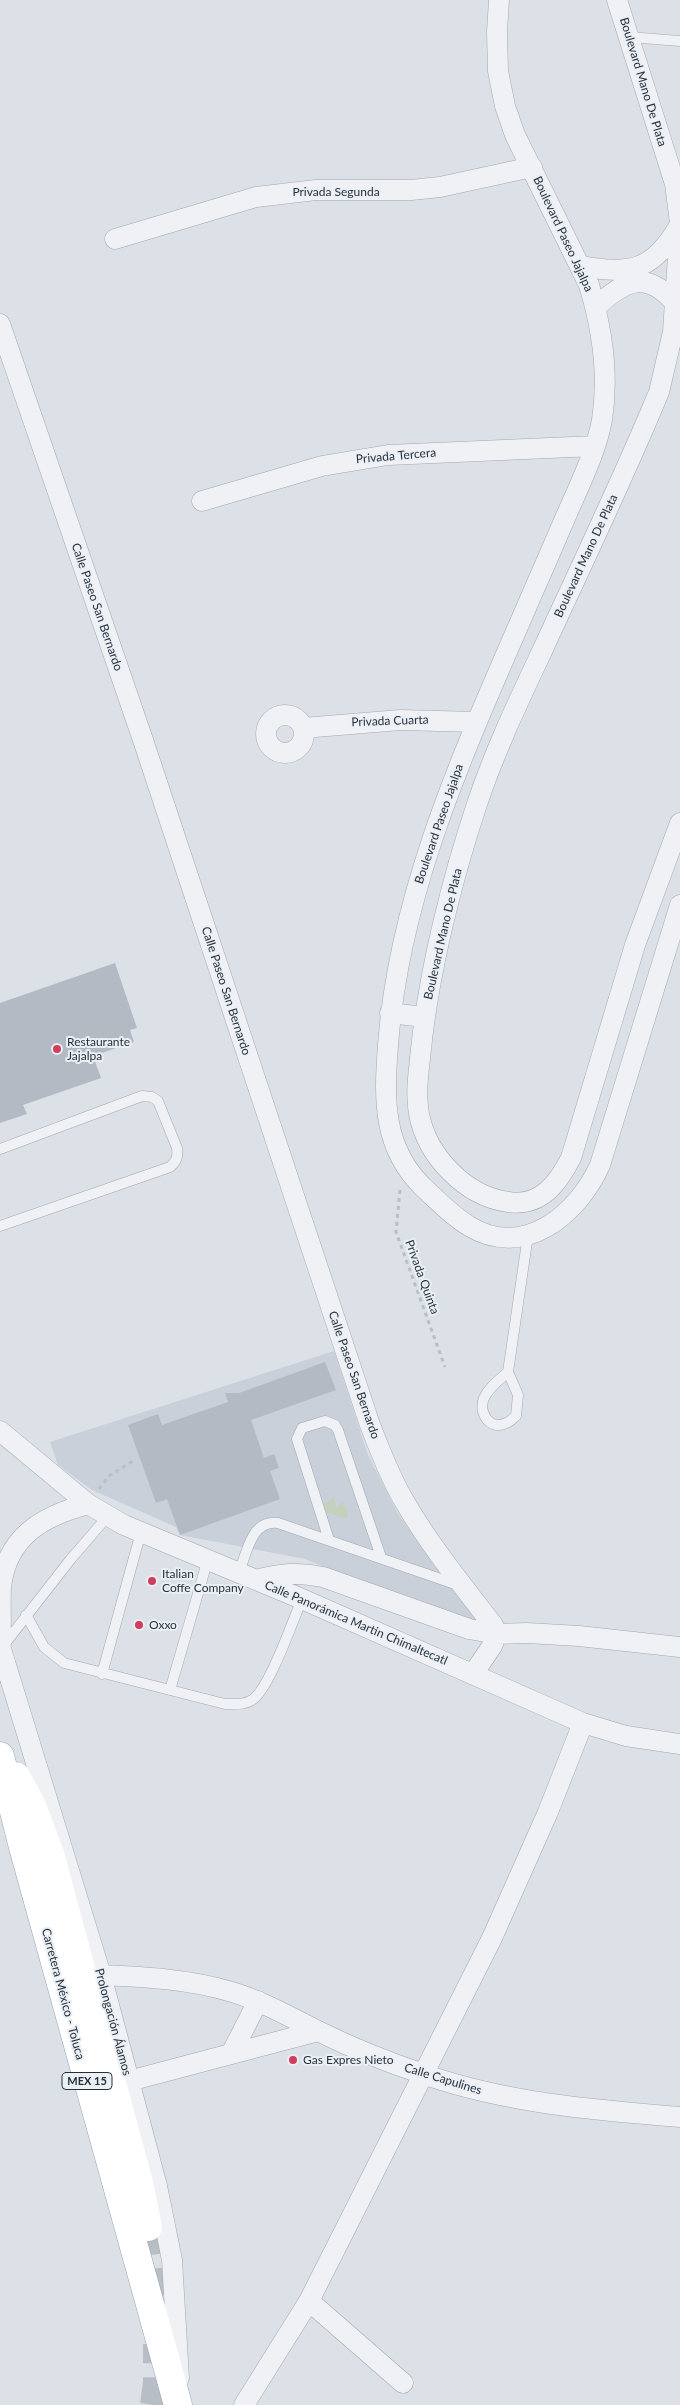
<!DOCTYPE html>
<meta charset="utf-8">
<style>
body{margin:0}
canvas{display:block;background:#dce1e7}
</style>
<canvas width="680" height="2405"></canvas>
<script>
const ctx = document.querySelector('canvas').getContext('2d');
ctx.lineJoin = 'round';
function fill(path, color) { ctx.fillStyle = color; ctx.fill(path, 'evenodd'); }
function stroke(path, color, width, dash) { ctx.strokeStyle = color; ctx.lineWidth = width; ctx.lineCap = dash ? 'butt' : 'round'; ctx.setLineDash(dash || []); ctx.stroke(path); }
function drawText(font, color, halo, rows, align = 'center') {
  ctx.font = font + ' Lato,sans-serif'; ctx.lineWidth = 4; ctx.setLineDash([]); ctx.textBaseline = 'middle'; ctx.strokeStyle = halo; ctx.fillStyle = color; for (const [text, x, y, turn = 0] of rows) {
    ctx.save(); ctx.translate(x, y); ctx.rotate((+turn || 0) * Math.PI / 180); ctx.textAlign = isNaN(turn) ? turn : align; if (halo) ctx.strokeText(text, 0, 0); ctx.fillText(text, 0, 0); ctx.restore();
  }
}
fill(new Path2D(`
 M334 1351 368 1455 397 1512 436 1568 486 1627 388 1594 305 1559 180 1535 176 1527 92 1490 58 1465 50 1442Z`), '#cad0d9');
fill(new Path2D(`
 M334 1498 336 1507 343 1502 348 1512 347 1518H342L325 1512 322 1505Z`), '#c3d1bd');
fill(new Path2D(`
 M115 963 137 1028 130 1030 134 1042 93 1056 101 1078 23 1105 27 1114 0 1123V1003Z
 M325 1362 336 1390 251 1420 264 1458 274 1454 279 1468 270 1471 280 1499 180 1535 167 1499 156 1503 128 1425 158 1414 162 1425 228 1402 225 1393H239Z`), '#b3bac3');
stroke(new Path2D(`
 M148 2227 155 2296
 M154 2405 157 2383V2344`), '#b8bec5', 28, [28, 14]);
const lane = new Path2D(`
 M629 37 680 41
 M0 1149 142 1096 152 1097 158 1101 177 1148C178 1157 177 1161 170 1167L0 1226
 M508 1372C499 1380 489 1387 484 1398 478 1413 490 1431 506 1423 510 1422 513 1418 516 1416L518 1395 508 1372 528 1235
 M329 1540 297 1439 302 1428 325 1421 335 1425 338 1430 381 1557
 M239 1573C247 1552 251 1520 278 1523L458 1585
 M26 1615 44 1647 64 1663 225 1704C235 1704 244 1705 252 1700 269 1690 293 1620 302 1599
 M3 1646 70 1560 108 1516
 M102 1674 141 1532
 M170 1690 208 1559`);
const street = new Path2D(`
 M499 0 497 32 498 71 505 106 515 135 589 285C602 328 609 375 602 420 597 447 585 473 574 498 561 527 549 556 536 585 473 732 400 882 388 1045 384 1098 382 1148 424 1188 438 1201 452 1216 469 1226 524 1260 578 1214 600 1165L680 905
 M617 0 675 184 680 223
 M680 226 673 332 659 392C623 479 582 564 543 649 519 700 495 750 477 804 452 879 429 971 421 1049 419 1071 415 1092 419 1114 427 1156 465 1196 508 1202 541 1207 558 1183 571 1158L635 945 680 823
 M115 239 256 197 316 190H411L440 187 532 167
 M581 266C630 275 653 271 679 226
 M596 307C624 281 646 269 675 303
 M0 324 143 740 370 1425C380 1450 389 1475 403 1499 428 1543 462 1585 493 1625L497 1634 492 1646 473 1674
 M202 501 322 466 388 455 595 446
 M266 734a19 19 0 1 1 38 0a19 19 0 1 1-38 0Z
 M303 728 400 720 477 722
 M390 1013 424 1017
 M0 1431 88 1504 124 1525 302 1599 583 1723 626 1736 680 1744
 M256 1580C282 1573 297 1572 323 1577L469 1629 497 1634 527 1633 579 1636 680 1647
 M1 1649 101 1975 157 2186 172 2260 179 2378
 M0 1661C2 1636 0 1612 1 1587 7 1536 43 1516 88 1504
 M101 1975C145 1977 189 1979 232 1992 262 2001 290 2017 318 2031 352 2048 387 2062 423 2074 506 2103 593 2110 680 2117
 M231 2054 318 2031
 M129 2081 231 2054 258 2001
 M403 2383 309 2301 492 1938 548 1812 583 1723
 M244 2405 309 2301`);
const primary = new Path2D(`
 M0 1756 23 1847 178 2405
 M16 1776 32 1806 50 1854 139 2183 148 2227`);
stroke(lane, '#a2a8b1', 11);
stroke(street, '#a2a8b1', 21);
stroke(primary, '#9ba6b2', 29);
stroke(new Path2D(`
 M400 1190 396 1232 445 1367
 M99 1489 109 1476 133 1461`), '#bbbfc5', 3, [4, 4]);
stroke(lane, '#eff1f5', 10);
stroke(street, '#eff1f5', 20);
stroke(primary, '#fff', 28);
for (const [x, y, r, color] of [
 [57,1049,5,"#cf3e5d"],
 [152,1581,5,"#cf3e5d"],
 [139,1625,5,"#cf3e5d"],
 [293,2060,5,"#cf3e5d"]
]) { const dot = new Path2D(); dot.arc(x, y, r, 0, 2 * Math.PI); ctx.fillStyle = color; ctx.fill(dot); stroke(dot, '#ebf0f4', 2); }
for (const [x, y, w] of [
 [87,2081,50]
]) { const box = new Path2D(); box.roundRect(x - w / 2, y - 8.5, w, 17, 4); ctx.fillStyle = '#ebf0f4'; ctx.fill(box); stroke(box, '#26303d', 1); }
drawText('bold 11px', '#26303d', null, [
 ["MEX 15",87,2081]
]);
drawText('12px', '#26303d', '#ebf0f4', [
 ["Boulevard Mano De Plata",643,82,73],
 ["Privada Segunda",336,192],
 ["Boulevard Paseo Jajalpa",563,234,65],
 ["Privada Tercera",396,456,-5],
 ["Boulevard Mano De Plata",586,556,-65],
 ["Calle Paseo San Bernardo",97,607,71],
 ["Privada Cuarta",390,721,-2],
 ["Boulevard Paseo Jajalpa",439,824,-71],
 ["Boulevard Mano De Plata",443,934,-77],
 ["Calle Paseo San Bernardo",226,991,72],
 ["Privada Quinta",422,1277,70],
 ["Calle Paseo San Bernardo",354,1375,71],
 ["Calle Panorámica Martin Chimaltecatl",356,1623,23],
 ["Carretera México - Toluca",63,1994,75],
 ["Prolongación Álamos",113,2022,75],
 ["Calle Capulines",443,2079,17]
]);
drawText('12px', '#26303d', '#ebf0f4', [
 ["Restaurante",67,1042],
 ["Jajalpa",67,1056],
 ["Italian",162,1574],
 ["Coffe Company",162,1588],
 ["Oxxo",149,1625],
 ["Gas Expres Nieto",303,2060]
], 'left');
</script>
